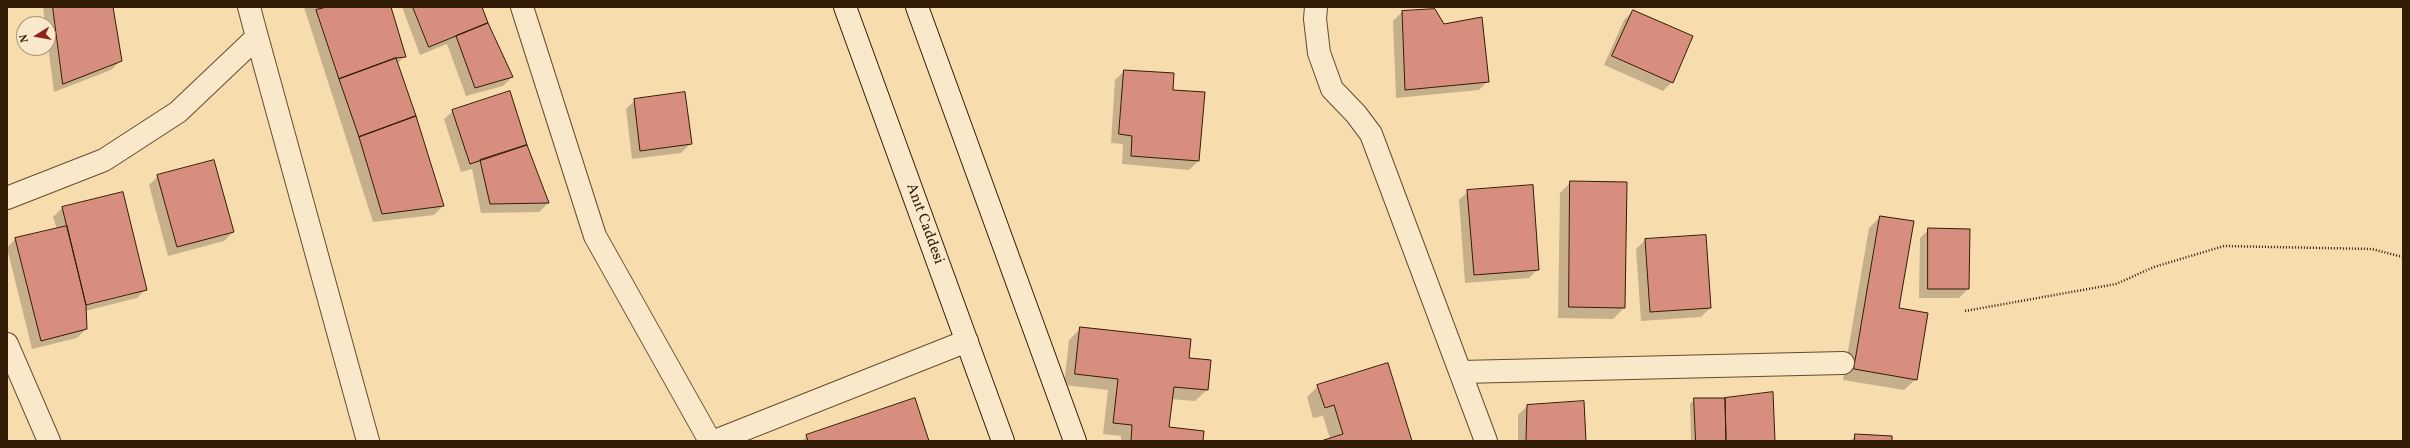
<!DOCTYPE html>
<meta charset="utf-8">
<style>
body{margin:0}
#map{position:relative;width:2410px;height:448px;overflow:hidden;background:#f7dcae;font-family:Vollkorn,serif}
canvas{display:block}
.frame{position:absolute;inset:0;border:8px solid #331c05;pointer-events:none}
.north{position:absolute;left:16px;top:16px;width:40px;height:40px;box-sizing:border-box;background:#fae8ca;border:1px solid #aa967b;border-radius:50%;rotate:259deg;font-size:11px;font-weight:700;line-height:16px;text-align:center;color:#331c05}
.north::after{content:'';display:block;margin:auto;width:14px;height:18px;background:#8f2418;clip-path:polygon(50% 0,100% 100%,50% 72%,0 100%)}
</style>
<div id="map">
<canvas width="2410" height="448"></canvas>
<div class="frame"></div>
<div class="north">N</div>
</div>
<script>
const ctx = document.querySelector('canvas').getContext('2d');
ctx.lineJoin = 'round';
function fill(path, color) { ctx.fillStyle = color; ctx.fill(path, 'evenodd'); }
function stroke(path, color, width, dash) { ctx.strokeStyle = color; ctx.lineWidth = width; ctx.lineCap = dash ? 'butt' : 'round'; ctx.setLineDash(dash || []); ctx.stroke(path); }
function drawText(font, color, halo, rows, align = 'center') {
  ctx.font = font + ' Vollkorn,serif'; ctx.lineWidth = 3; ctx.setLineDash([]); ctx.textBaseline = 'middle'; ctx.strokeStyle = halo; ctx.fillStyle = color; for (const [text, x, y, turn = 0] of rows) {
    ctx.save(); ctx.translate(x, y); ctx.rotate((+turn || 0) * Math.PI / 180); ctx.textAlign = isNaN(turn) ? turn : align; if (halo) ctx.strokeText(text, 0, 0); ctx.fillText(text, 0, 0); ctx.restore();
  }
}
fill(new Path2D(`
 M43 7H112L120 61 111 70 54 92 48 46V24H45Z
 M304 7H390L405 56 397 64 443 206 434 215 373 222Z
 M402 7H481L512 77 503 86 466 96 447 44 420 55Z
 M1633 11 1672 82 1663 91 1604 65 1624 20Z
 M1402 12 1443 25 1488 81 1479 90 1396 98 1393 21Z
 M1124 71 1172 91 1198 161 1189 170 1122 164 1123 144 1111 143 1115 80Z
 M635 100 690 144 681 153 632 159 626 109Z
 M453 111 526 145 548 203 539 212 481 213 472 169 461 172 444 119Z
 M158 176 233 232 224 241 168 256 149 185Z
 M1571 182 1624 308 1613 319 1558 318 1560 193Z
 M1468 191 1538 269 1529 278 1465 283 1459 200Z
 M62 208 146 289 137 298 85 311 86 329 77 338 32 349 7 248 15 239 57 229 53 217ZM137 291V293L81 307V305Z
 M1880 217 1898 309 1916 379 1904 390 1843 380 1869 228Z
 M1929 229 1968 289 1959 298H1919L1920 238Z
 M1705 236 1710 308 1701 317 1641 321 1636 249 1645 240Z
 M1081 328 1188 358 1210 361 1207 390 1195 401 1171 399 1168 428 1202 441H1121V436L1103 434 1108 390 1064 385 1069 340Z
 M1318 386 1411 441H1324L1330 439 1323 416 1313 418 1307 397Z
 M1695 399 1774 441H1691L1690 404Z
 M1527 406 1585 441H1518V415Z
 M1856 435 1891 441H1850Z
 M807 436 928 441H802Z`), '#0003');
const building = new Path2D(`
 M53 7H113L122 61 63 84Z
 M327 7H391L406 57 396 58 339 79 316 10Z
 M413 7H482L488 23 429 47Z
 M1435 9 1444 24 1482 17 1489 82 1405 90 1402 11Z
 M1633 10 1693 36 1673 83 1612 56Z
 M488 23 513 77 475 88 456 36Z
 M396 58 416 116 359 137 339 79Z
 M1124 70 1174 73 1173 90 1205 92 1199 161 1131 156 1132 136 1119 134Z
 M510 91 527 145 470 164 452 110Z
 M685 92 692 144 640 151 634 99Z
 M416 116 444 206 382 214 359 137Z
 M527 145 549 203 490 204 480 160Z
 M214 160 234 232 177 247 157 175Z
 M1570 181 1627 182 1625 308 1569 307Z
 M1533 185 1539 270 1474 275 1467 190Z
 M123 192 147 290 86 305 62 207Z
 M1880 216 1914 221 1899 308 1928 313 1917 380 1854 369Z
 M67 226 86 305 87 329 41 341 15 238Z
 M1928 228 1970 229 1969 289H1928Z
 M1706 235 1711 308 1650 312 1645 239Z
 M1080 327 1191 339 1189 358 1211 360 1208 390 1174 387 1169 427 1204 431 1203 441H1131L1132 425 1113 423 1118 379 1075 374Z
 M1388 363 1412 441H1321L1343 434 1334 405 1325 408 1317 385Z
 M1773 392 1775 441H1726L1725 398Z
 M915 398 929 441H808L806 435Z
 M1694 398H1725L1726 441H1696Z
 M1584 401 1586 441H1526L1527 405Z
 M1855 434 1892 436V441H1855Z`);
fill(building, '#d78e7e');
stroke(building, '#331c05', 1);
const street = new Path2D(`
 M522 7 595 236 710 441
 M1316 7 1315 19 1319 53 1332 89 1356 114 1371 134 1486 441
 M257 37 368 441
 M7 198 104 160 178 112 257 37 249 7
 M7 344 49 441
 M1461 372 1843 363
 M715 441 967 341`);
const secondary = new Path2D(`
 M845 7 1003 441
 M917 7 1075 441`);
stroke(street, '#644c2f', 24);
stroke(secondary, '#331c05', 24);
stroke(new Path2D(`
 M1965 311 2116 284 2154 267 2224 246 2372 249 2403 257`), '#331c05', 2.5, [1, 2]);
stroke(street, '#fae8ca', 22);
stroke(secondary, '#fae8ca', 22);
drawText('15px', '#331c05', '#fae8ca', [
 ["Anıt Caddesi",924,224,70]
]);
</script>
